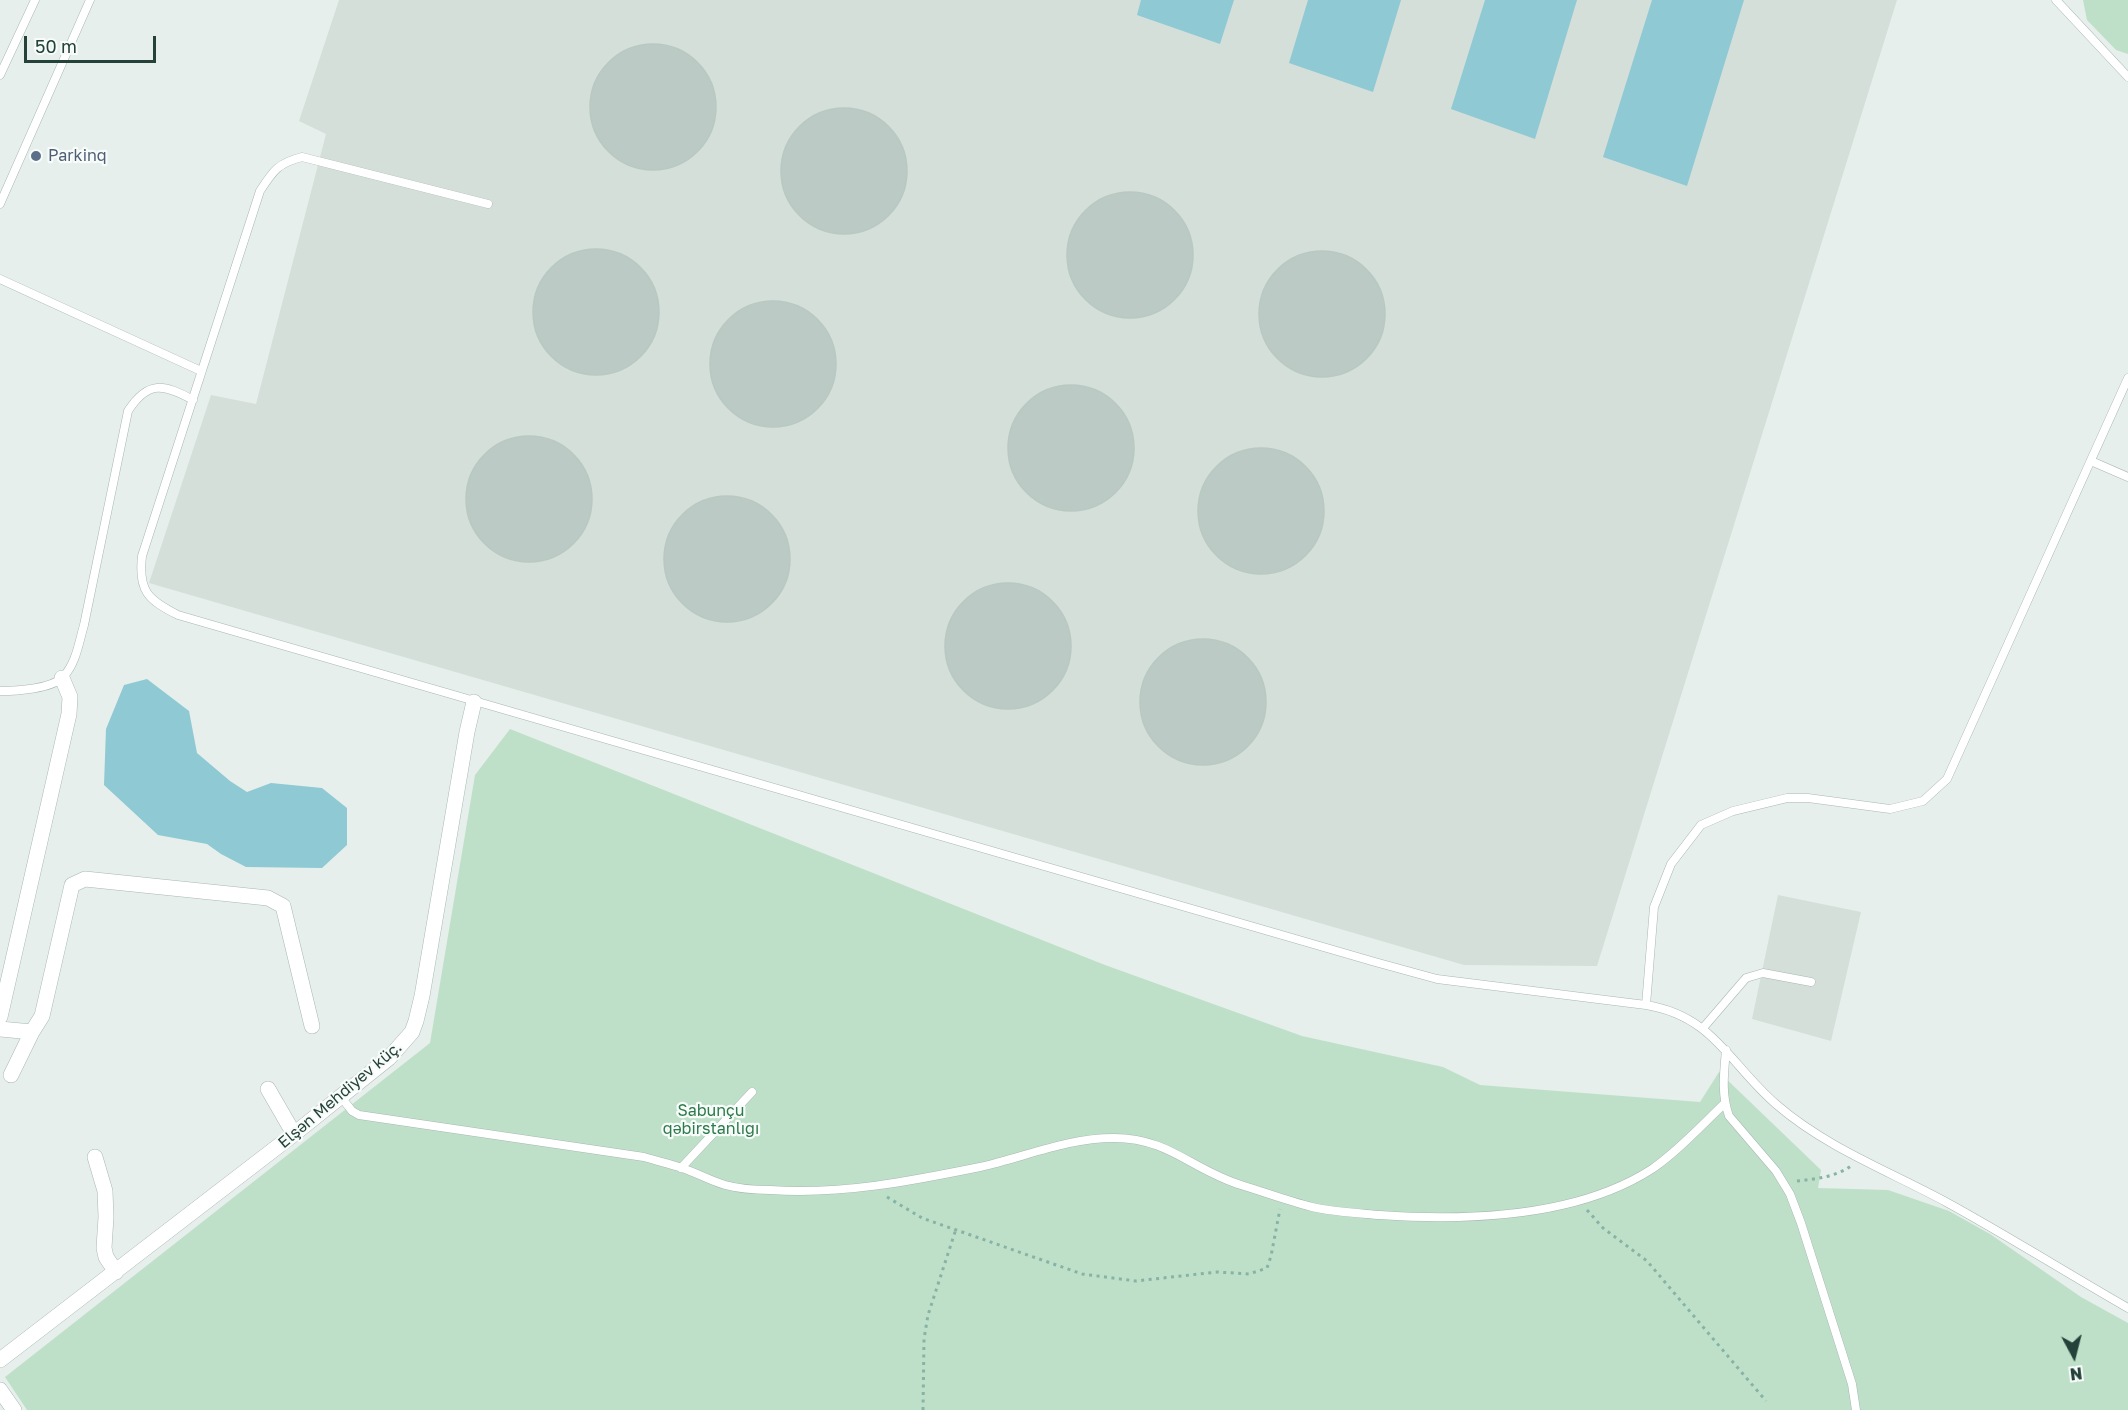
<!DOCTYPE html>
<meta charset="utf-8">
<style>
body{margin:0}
#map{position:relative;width:2128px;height:1410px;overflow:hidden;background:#e6efeb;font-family:"Golos Text",sans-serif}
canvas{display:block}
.north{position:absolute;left:2044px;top:1326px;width:60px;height:60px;-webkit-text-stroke:4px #f7fbf9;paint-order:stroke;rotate:173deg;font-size:16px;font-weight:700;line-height:24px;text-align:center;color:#24423a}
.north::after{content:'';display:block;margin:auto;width:21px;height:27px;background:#24423a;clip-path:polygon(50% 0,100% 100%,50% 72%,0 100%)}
.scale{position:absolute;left:24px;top:36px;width:132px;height:27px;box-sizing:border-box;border:3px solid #24423a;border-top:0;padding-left:8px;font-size:18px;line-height:21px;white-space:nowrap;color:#24423a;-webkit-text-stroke:4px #f7fbf9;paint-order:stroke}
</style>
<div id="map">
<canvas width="2128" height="1410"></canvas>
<div class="north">N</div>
<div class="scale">50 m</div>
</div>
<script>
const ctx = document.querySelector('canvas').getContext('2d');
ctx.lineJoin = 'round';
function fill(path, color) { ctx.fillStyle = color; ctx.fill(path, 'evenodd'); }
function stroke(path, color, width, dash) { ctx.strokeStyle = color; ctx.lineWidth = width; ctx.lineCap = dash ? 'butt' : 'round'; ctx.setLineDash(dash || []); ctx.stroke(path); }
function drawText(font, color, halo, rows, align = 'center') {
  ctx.font = font + ' "Golos Text",sans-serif'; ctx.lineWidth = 4.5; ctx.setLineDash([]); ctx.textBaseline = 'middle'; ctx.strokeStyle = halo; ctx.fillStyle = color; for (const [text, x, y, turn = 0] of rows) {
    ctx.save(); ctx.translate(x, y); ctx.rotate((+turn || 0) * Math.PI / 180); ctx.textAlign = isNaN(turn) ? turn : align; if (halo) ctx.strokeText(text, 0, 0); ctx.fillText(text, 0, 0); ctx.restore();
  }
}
fill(new Path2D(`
 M339 0H1897L1597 966 1464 965 149 583 211 395 256 404 326 134 299 121Z
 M1778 895 1861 912 1831 1041 1752 1019Z`), '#d4dfda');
fill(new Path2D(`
 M2083 0H2128V54L2116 50 2087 20Z
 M510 729 1105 965 1302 1036 1443 1067 1480 1085 1700 1102 1719 1072 1821 1170 1818 1188 1888 1190 1949 1211 1990 1234 2081 1297 2128 1323V1410H27L5 1377 430 1043 475 775Z`), '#bfe0c8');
fill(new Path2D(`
 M1141 0H1234L1220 44 1137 15Z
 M1308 0H1401L1373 92 1289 63Z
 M1485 0H1577L1535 139 1451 109Z
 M1652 0H1744L1687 186 1603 157Z
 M147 679 189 711 197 753 230 781 247 792 271 783 322 788 347 808V845L322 868 246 867 221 854 207 844 158 835 104 785 106 729 124 685Z`), '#8ec9d4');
const building = new Path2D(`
 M590 107a63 63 0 1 1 126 0a63 63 0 1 1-126 0Z
 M781 171a63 63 0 1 1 126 0a63 63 0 1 1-126 0Z
 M1067 255a63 63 0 1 1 126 0a63 63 0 1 1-126 0Z
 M533 312a63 63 0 1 1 126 0a63 63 0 1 1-126 0Z
 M1259 314a63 63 0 1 1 126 0a63 63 0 1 1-126 0Z
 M710 364a63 63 0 1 1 126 0a63 63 0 1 1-126 0Z
 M1008 448a63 63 0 1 1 126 0a63 63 0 1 1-126 0Z
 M466 499a63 63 0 1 1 126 0a63 63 0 1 1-126 0Z
 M1198 511a63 63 0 1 1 126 0a63 63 0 1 1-126 0Z
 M664 559a63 63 0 1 1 126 0a63 63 0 1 1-126 0Z
 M945 646a63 63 0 1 1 126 0a63 63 0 1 1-126 0Z
 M1140 702a63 63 0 1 1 126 0a63 63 0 1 1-126 0Z`);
fill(building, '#bbcac4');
stroke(building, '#b8c9c2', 1.5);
const lane = new Path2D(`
 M2056 0 2128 77
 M0 75 35 0
 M0 204 90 0
 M488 204 302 157C278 163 273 171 260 191L142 556C138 591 148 600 178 615L1375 962 1437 979 1646 1005C1714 1016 1730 1065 1777 1105 1827 1148 1889 1171 1946 1202 2008 1236 2067 1273 2128 1308
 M0 279 201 371
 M2091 461 2128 477
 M0 691C17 691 51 689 63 677 76 664 79 642 84 625L128 411C148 380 164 384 193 400
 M1646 1005 1654 907 1671 864 1701 825 1733 811 1787 798H1808L1890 809 1923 801 1947 779 2128 378
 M1703 1028 1746 978 1763 973 1811 982
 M1726 1050C1724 1073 1721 1094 1729 1116L1776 1171 1790 1194 1801 1223 1852 1384 1856 1410
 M341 1097 352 1111 359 1115 644 1157C657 1161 670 1164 682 1168 697 1173 711 1181 725 1185 740 1189 756 1190 770 1190 841 1195 911 1181 980 1167 1025 1157 1067 1138 1114 1138 1169 1138 1192 1170 1241 1185 1264 1192 1288 1201 1312 1207 1334 1212 1357 1213 1380 1215 1467 1221 1576 1218 1652 1169 1678 1151 1701 1126 1724 1104
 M681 1168 752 1092`);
const street = new Path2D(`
 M0 1017 69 714 70 697 62 678
 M0 1029 32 1032 42 1016 72 885 85 879 268 898 283 906 312 1026
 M11 1075 32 1032
 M268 1089 294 1134
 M95 1157 105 1191 106 1217 104 1248 106 1257 116 1272
 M0 1360 294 1134 389 1058 412 1032 416 1021 422 996 467 732 474 702
 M0 1390 14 1410`);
stroke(lane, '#a8b8b2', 9);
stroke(street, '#a8b8b2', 16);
stroke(new Path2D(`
 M1797 1181C1816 1179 1835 1177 1851 1166
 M887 1197 922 1218 1082 1274 1136 1281 1217 1272 1249 1274 1267 1268 1271 1256 1280 1209
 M1587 1210 1603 1228 1647 1261 1766 1401
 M923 1410 924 1339 928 1315 956 1229`), '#86b3a5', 3, [3, 4.5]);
stroke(lane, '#fff', 8);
stroke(street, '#fff', 15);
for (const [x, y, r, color] of [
 [36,156,6,"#5c6f8a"]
]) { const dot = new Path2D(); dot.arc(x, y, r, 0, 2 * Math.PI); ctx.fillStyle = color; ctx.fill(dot); stroke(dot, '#f7fbf9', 2); }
drawText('16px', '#4e5e75', '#f7fbf9', [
 ["Parkinq",48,156]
], 'left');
drawText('16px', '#24423a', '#f7fbf9', [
 ["Elşən Mehdiyev küç.",340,1095,-40]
]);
drawText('16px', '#2d7a4b', '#f7fbf9', [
 ["Sabunçu",711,1111],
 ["qəbirstanlığı",711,1129]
]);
</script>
